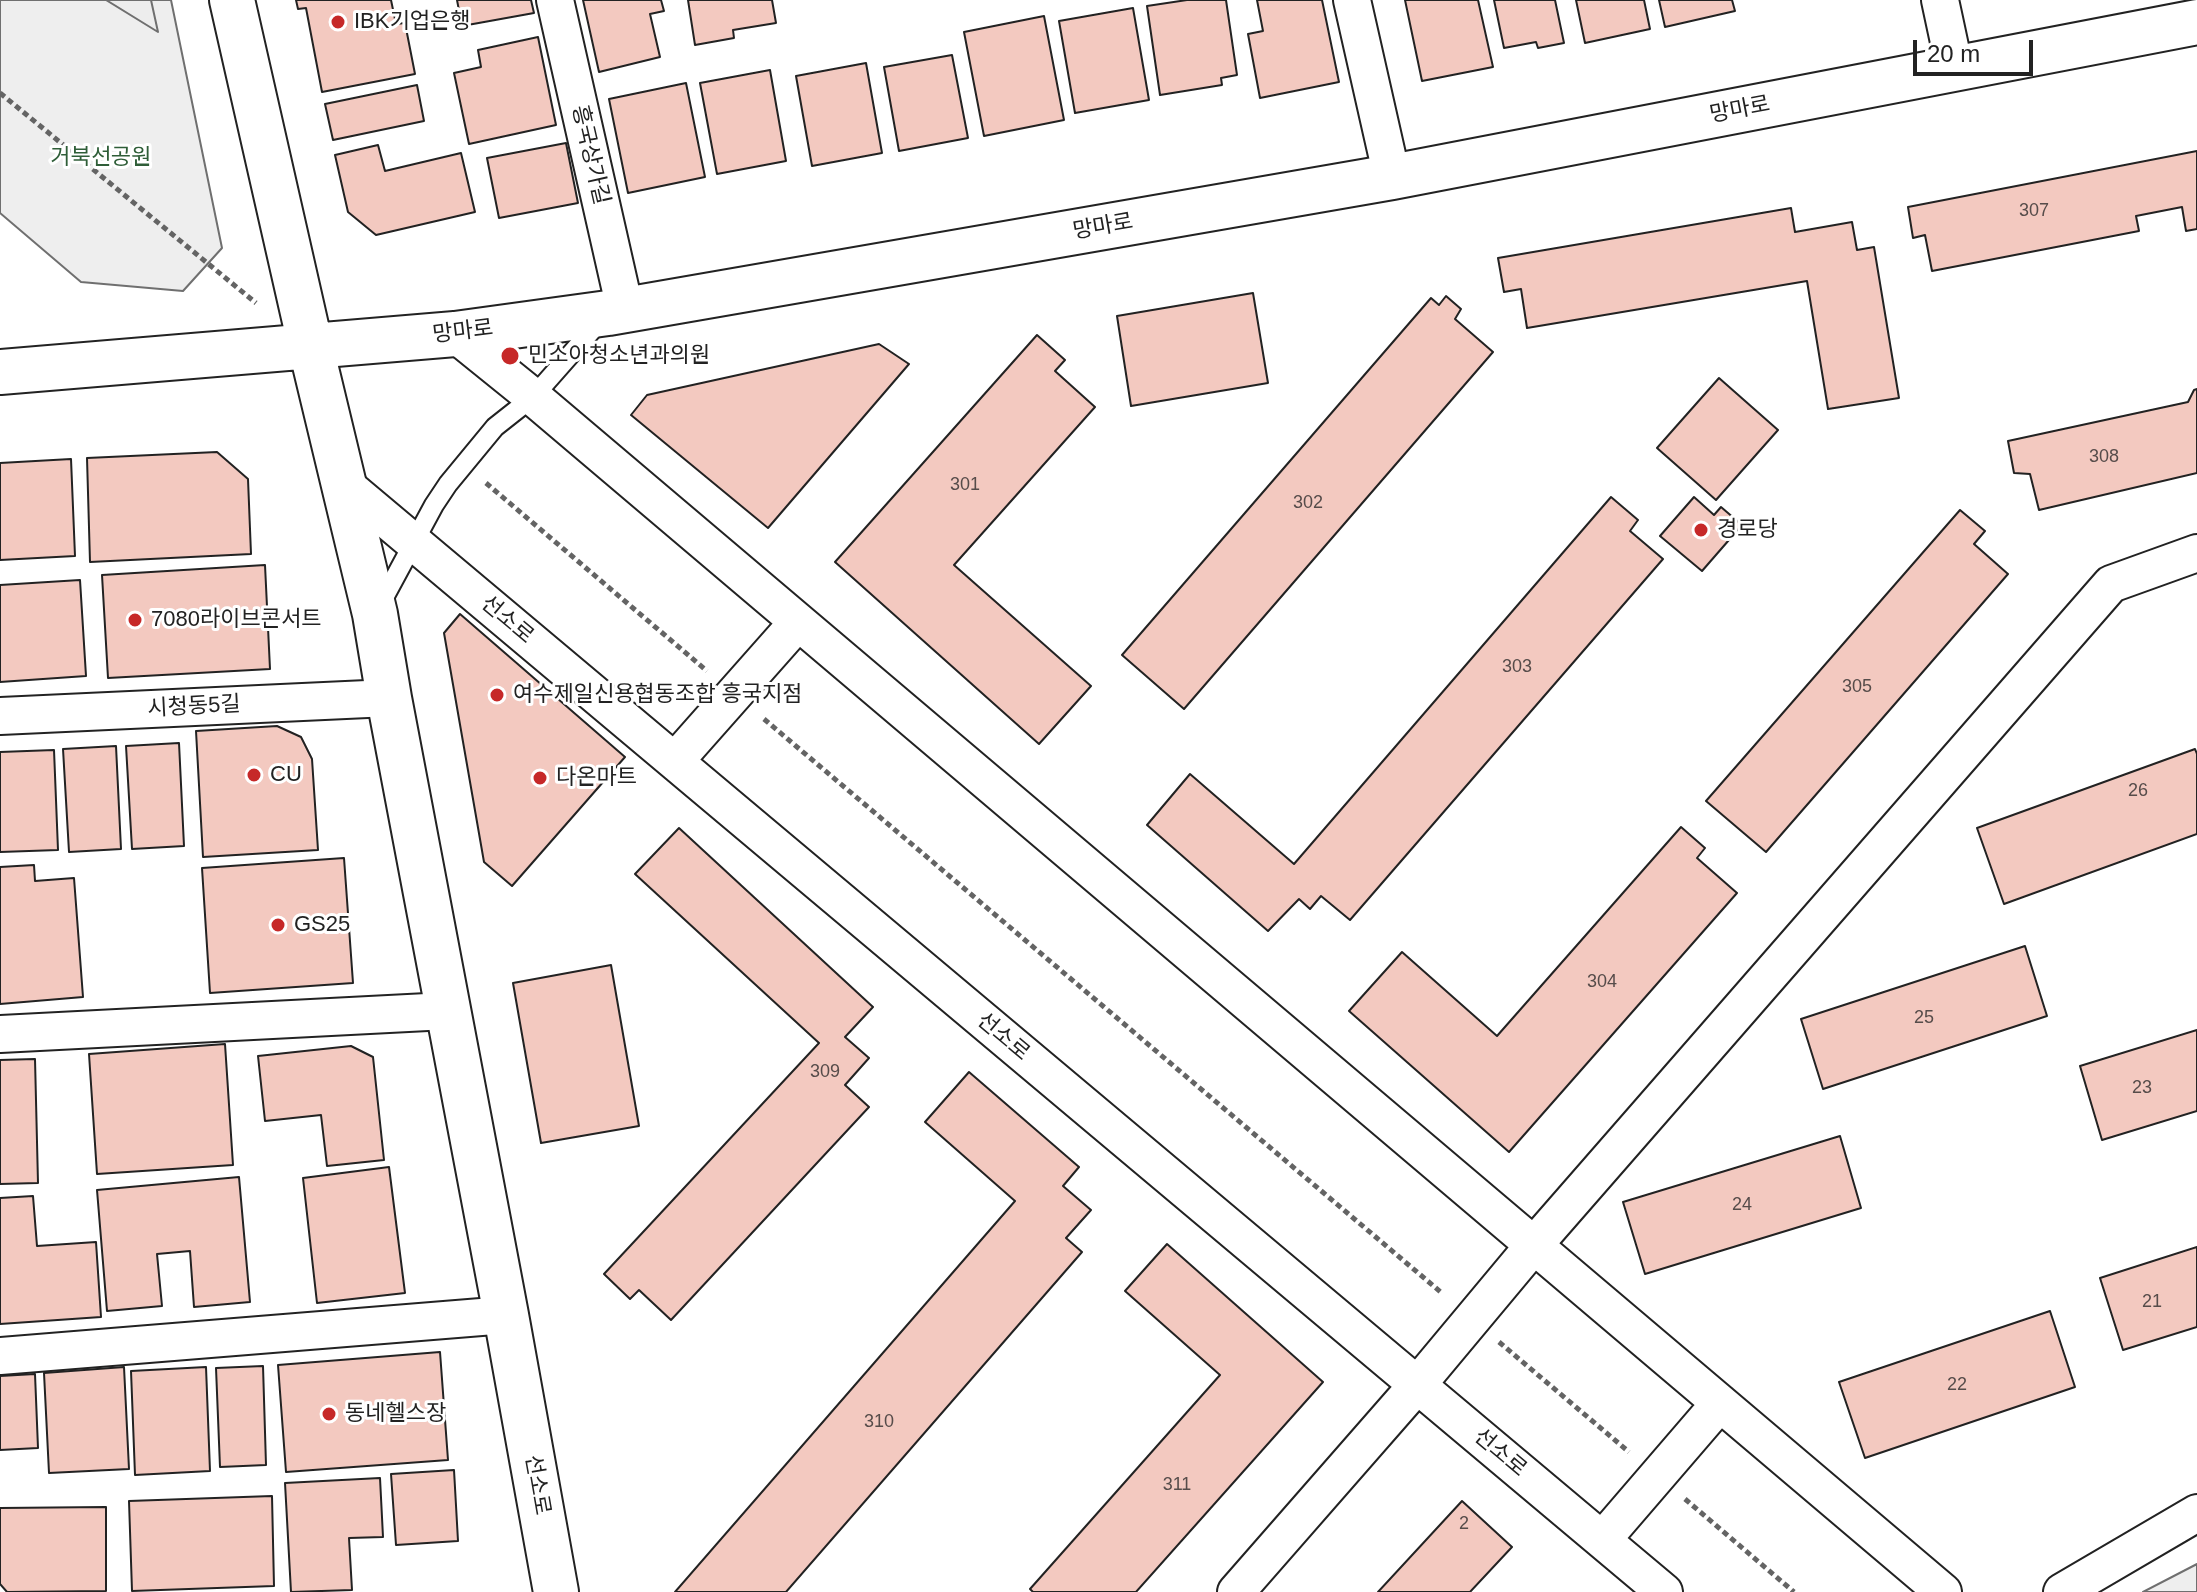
<!DOCTYPE html>
<meta charset="utf-8">
<style>
body{margin:0}
#map{position:relative;width:2197px;height:1592px;overflow:hidden;background:#fff;font-family:Helvetica,sans-serif}
canvas{display:block}
.scale{position:absolute;left:1913px;top:40px;width:120px;height:36px;box-sizing:border-box;border:4px solid #222;border-top:0;padding-left:10px;font-size:24px;line-height:28px;white-space:nowrap;color:#222;-webkit-text-stroke:6px #fff;paint-order:stroke}
</style>
<div id="map">
<canvas width="2197" height="1592"></canvas>
<div class="scale">20 m</div>
</div>
<script>
const ctx = document.querySelector('canvas').getContext('2d');
ctx.lineJoin = 'round';
function fill(path, color) { ctx.fillStyle = color; ctx.fill(path, 'evenodd'); }
function stroke(path, color, width, dash) { ctx.strokeStyle = color; ctx.lineWidth = width; ctx.lineCap = dash ? 'butt' : 'round'; ctx.setLineDash(dash || []); ctx.stroke(path); }
function drawText(font, color, halo, rows, align = 'center') {
  ctx.font = font + ' Helvetica,"Noto Sans KR",sans-serif'; ctx.lineWidth = 6; ctx.setLineDash([]); ctx.textBaseline = 'middle'; ctx.strokeStyle = halo; ctx.fillStyle = color; for (const [text, x, y, turn = 0] of rows) {
    ctx.save(); ctx.translate(x, y); ctx.rotate((+turn || 0) * Math.PI / 180); ctx.textAlign = isNaN(turn) ? turn : align; if (halo) ctx.strokeText(text, 0, 0); ctx.fillText(text, 0, 0); ctx.restore();
  }
}
const green = new Path2D(`
 M0 0H171L222 248 183 291 81 282 0 213Z
 M2197 1564V1592H2143Z`);
fill(green, '#eee');
stroke(green, '#6f6f6f', 2);
const parking = new Path2D(`
 M106 0H151L158 32Z`);
fill(parking, '#ededed');
stroke(parking, '#6f6f6f', 2);
const building = new Path2D(`
 M296 0H391L396 24 405 23 415 74 322 92 306 8 298 9Z
 M457 0H531L534 13 462 26Z
 M583 0H661L664 11 650 14 660 57 599 72Z
 M688 0H772L776 23 733 30 734 38 695 45Z
 M1187 0H1226L1237 75 1221 78 1222 85 1160 95 1147 6Z
 M1257 0H1322L1339 82 1260 98 1248 34 1263 31Z
 M1405 0H1478L1493 67 1422 81Z
 M1494 0H1555L1564 43 1538 48 1536 42 1504 48Z
 M1576 0H1644L1650 29 1585 43Z
 M1659 0H1732L1735 11 1665 27Z
 M1133 8 1149 100 1075 113 1059 21Z
 M1044 16 1064 120 984 136 964 32Z
 M538 37 556 125 469 144 454 73 481 67 478 50Z
 M952 55 968 138 899 151 884 67Z
 M866 63 882 153 812 166 796 76Z
 M770 70 786 161 717 174 700 83Z
 M686 83 705 177 628 193 609 99Z
 M417 85 424 121 333 140 325 104Z
 M566 143 578 203 499 218 487 158Z
 M378 145 385 171 461 153 475 212 376 235 348 212 335 155Z
 M2197 151V229L2186 231 2182 207 2136 216 2139 231 1932 271 1925 235 1913 238 1908 207Z
 M1791 208 1795 232 1852 222 1857 250 1874 247 1899 398 1828 409 1807 281 1527 328 1521 289 1504 292 1498 258Z
 M1253 293 1268 383 1131 406 1117 316Z
 M1446 296 1461 309 1455 319 1493 352 1184 709 1122 655 1431 298 1439 305Z
 M1037 335 1065 360 1055 371 1095 407 954 565 1091 686 1039 744 835 562Z
 M879 344 909 364 768 528 631 415 647 395Z
 M1719 378 1778 430 1716 500 1657 448Z
 M2197 389V473L2039 510 2030 474 2014 473 2008 441 2188 402 2194 390Z
 M217 452 248 479 251 554 90 562 87 458Z
 M71 459 75 556 0 560V463Z
 M1611 497 1638 520 1630 531 1663 559 1350 920 1321 896 1310 909 1299 899 1268 931 1147 825 1190 774 1294 864Z
 M1694 497 1714 515 1721 507 1742 525 1702 571 1660 536Z
 M1960 510 1985 531 1974 544 2008 574 1766 852 1706 801Z
 M265 565 270 669 108 678 102 575Z
 M80 580 86 676 0 682V585Z
 M460 614 625 757 512 886 484 862 444 633Z
 M277 726 301 737 312 759 318 850 203 857 196 731Z
 M179 743 184 846 132 849 126 746Z
 M116 746 121 849 69 852 63 749Z
 M2195 749 2197 754V834L2004 904 1977 828Z
 M54 750 58 850 0 852V752Z
 M1681 827 1705 848 1697 858 1737 893 1509 1152 1349 1011 1402 952 1497 1036Z
 M679 828 873 1007 845 1037 869 1058 845 1085 869 1107 671 1320 639 1290 630 1299 604 1274 819 1043 635 874Z
 M344 858 353 983 210 993 202 868Z
 M34 865 35 881 74 878 83 997 0 1004V867Z
 M2025 946 2047 1016 1823 1089 1801 1019Z
 M611 965 639 1126 541 1143 513 983Z
 M2197 1030V1111L2102 1140 2080 1066Z
 M225 1044 233 1165 97 1174 89 1054Z
 M351 1046 373 1057 384 1160 327 1166 321 1115 265 1121 258 1056Z
 M35 1059 38 1183 0 1184V1060Z
 M969 1072 1079 1167 1063 1186 1091 1210 1066 1238 1082 1252 786 1592H675L1015 1201 925 1122Z
 M1840 1136 1861 1208 1645 1274 1623 1202Z
 M389 1167 405 1293 317 1303 303 1178Z
 M239 1177 250 1302 194 1307 190 1251 157 1254 162 1306 107 1311 97 1190Z
 M33 1196 37 1246 96 1242 101 1317 0 1324V1198Z
 M1167 1244 1323 1382 1136 1592H1033L1030 1589 1220 1375 1125 1291Z
 M2197 1247V1327L2123 1350 2100 1278Z
 M2050 1311 2075 1387 1865 1458 1839 1382Z
 M440 1352 448 1460 286 1472 278 1365Z
 M263 1366 266 1465 220 1467 216 1368Z
 M124 1367 129 1469 49 1473 44 1373Z
 M206 1367 210 1471 135 1475 131 1371Z
 M35 1374 38 1448 0 1450V1376Z
 M454 1470 458 1541 396 1545 391 1474Z
 M380 1478 383 1537 349 1538 352 1590 291 1592 285 1483Z
 M272 1496 274 1586 132 1591 129 1501Z
 M1462 1501 1512 1547 1470 1592H1378Z
 M106 1507V1591L7 1592 0 1584V1508Z`);
fill(building, '#f3c9c0');
stroke(building, '#222', 2);
const lane = new Path2D(`
 M380 605 434 505 448 484 495 427 533 397 600 321`);
const street = new Path2D(`
 M555 0 625 309
 M1352 0 1392 177
 M1940 0 1955 70
 M455 334 533 397 1943 1592
 M343 483 1664 1592
 M0 716 389 698
 M675 761 798 622
 M0 1034 447 1011
 M0 1356 506 1315
 M1603 1539 1720 1403
 M1236 1592 1418 1384 1534 1245 2111 584 2197 553
 M2062 1592 2197 1513`);
const secondary = new Path2D(`
 M232 0 311 348 375 614 389 698 506 1315 556 1592
 M0 372 455 334 608 313 1392 177 2197 22`);
stroke(lane, '#222', 22);
stroke(street, '#222', 40);
stroke(secondary, '#222', 48);
stroke(new Path2D(`
 M0 93 256 303
 M486 483 707 671
 M764 719 1443 1294
 M1499 1342 1629 1452
 M1685 1499 1794 1592`), '#646464', 5, [6, 4]);
stroke(lane, '#fff', 18);
stroke(street, '#fff', 36);
stroke(secondary, '#fff', 44);
for (const [x, y, r, color] of [
 [338,22,8,"#c62828"],
 [510,356,10,"#c62828"],
 [1701,530,8,"#c62828"],
 [135,620,8,"#c62828"],
 [497,695,8,"#c62828"],
 [254,775,8,"#c62828"],
 [540,778,8,"#c62828"],
 [278,925,8,"#c62828"],
 [329,1414,8,"#c62828"]
]) { const dot = new Path2D(); dot.arc(x, y, r, 0, 2 * Math.PI); ctx.fillStyle = color; ctx.fill(dot); stroke(dot, '#fff', 3); }
drawText('18px', '#564c4a', null, [
 ["307",2034,211],
 ["308",2104,457],
 ["301",965,485],
 ["302",1308,503],
 ["303",1517,667],
 ["305",1857,687],
 ["26",2138,791],
 ["304",1602,982],
 ["25",1924,1018],
 ["309",825,1072],
 ["23",2142,1088],
 ["24",1742,1205],
 ["21",2152,1302],
 ["22",1957,1385],
 ["310",879,1422],
 ["311",1177,1485],
 ["2",1464,1524]
]);
drawText('22px', '#222', '#fff', [
 ["IBK기업은행",354,22],
 ["민소아청소년과의원",528,356],
 ["경로당",1717,530],
 ["7080라이브콘서트",151,620],
 ["여수제일신용협동조합 흥국지점",513,695],
 ["CU",270,775],
 ["다온마트",556,778],
 ["GS25",294,925],
 ["동네헬스장",345,1414]
], 'left');
drawText('22px', '#222', '#fff', [
 ["망마로",1740,110,-11],
 ["흥국상가길",590,155,77],
 ["망마로",1103,227,-10],
 ["망마로",463,332,-7],
 ["선소로",507,620,40],
 ["시청동5길",194,707,-3],
 ["선소로",1003,1037,40],
 ["선소로",1500,1453,40],
 ["선소로",537,1485,80]
]);
drawText('22px', '#2f5e38', '#fff', [
 ["거북선공원",101,158]
]);
</script>
